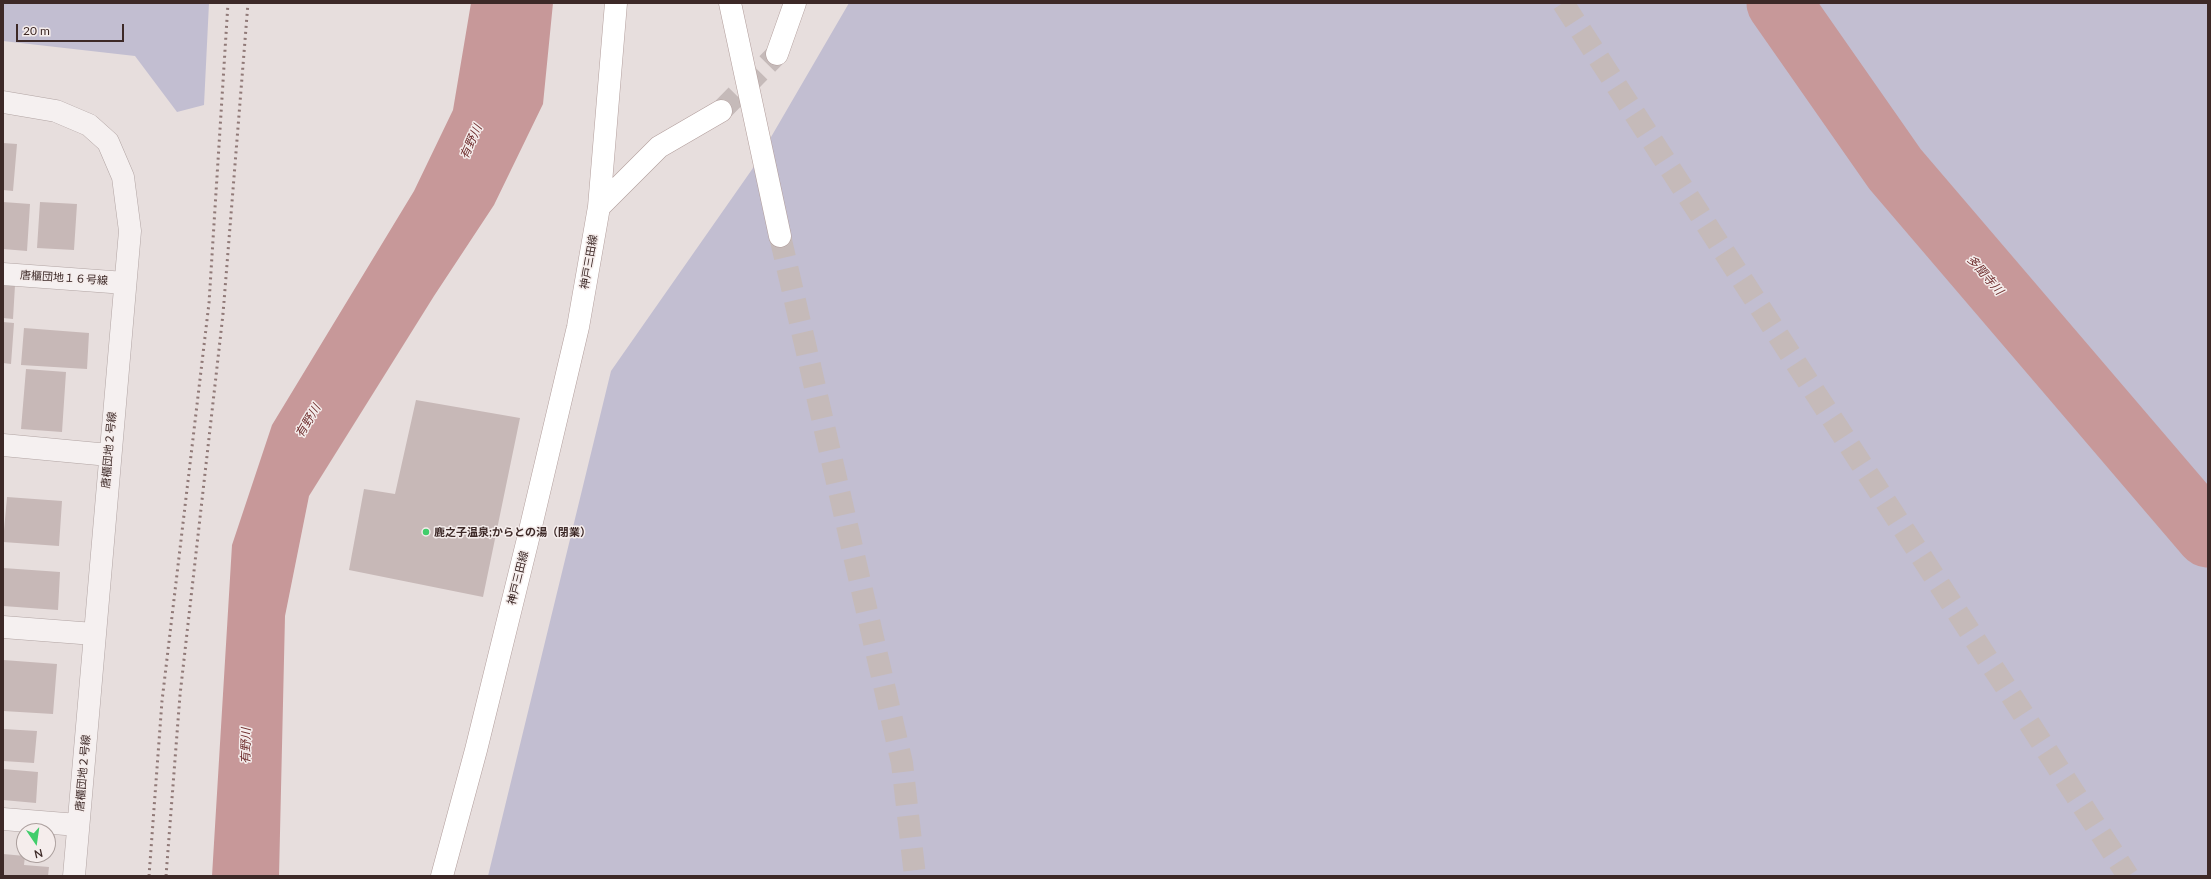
<!DOCTYPE html>
<meta charset="utf-8">
<style>
body{margin:0}
#map{position:relative;width:2211px;height:879px;overflow:hidden;background:#e7dedd;font-family:Lato,sans-serif}
canvas{display:block}
.frame{position:absolute;inset:0;border:4px solid #3d2927;pointer-events:none}
.north{position:absolute;left:16px;top:823px;width:40px;height:40px;box-sizing:border-box;background:#f5edec;border:1px solid #ab9f9d;border-radius:50%;rotate:167deg;font-size:11px;font-weight:700;line-height:16px;text-align:center;color:#3d2927}
.north::after{content:'';display:block;margin:auto;width:14px;height:18px;background:#41cd6b;clip-path:polygon(50% 0,100% 100%,50% 72%,0 100%)}
.scale{position:absolute;left:16px;top:24px;width:108px;height:18px;box-sizing:border-box;border:2px solid #3d2927;border-top:0;padding-left:5px;font-size:12px;line-height:14px;white-space:nowrap;color:#3d2927;-webkit-text-stroke:3px #f5edec;paint-order:stroke}
</style>
<div id="map">
<canvas width="2211" height="879"></canvas>
<div class="frame"></div>
<div class="north">N</div>
<div class="scale">20 m</div>
</div>
<script>
const ctx = document.querySelector('canvas').getContext('2d');
ctx.lineJoin = 'round';
function fill(path, color) { ctx.fillStyle = color; ctx.fill(path, 'evenodd'); }
function stroke(path, color, width, dash) { ctx.strokeStyle = color; ctx.lineWidth = width; ctx.lineCap = dash ? 'butt' : 'round'; ctx.setLineDash(dash || []); ctx.stroke(path); }
function drawText(font, color, halo, rows, align = 'center') {
  ctx.font = font + ' Lato,"Noto Sans JP",sans-serif'; ctx.lineWidth = 3; ctx.setLineDash([]); ctx.textBaseline = 'middle'; ctx.strokeStyle = halo; ctx.fillStyle = color; for (const [text, x, y, turn = 0] of rows) {
    ctx.save(); ctx.translate(x, y); ctx.rotate((+turn || 0) * Math.PI / 180); ctx.textAlign = isNaN(turn) ? turn : align; if (halo) ctx.strokeText(text, 0, 0); ctx.fillText(text, 0, 0); ctx.restore();
  }
}
fill(new Path2D(`
 M3 3H209L204 105 177 112 135 56 3 41Z
 M849 3H2208V876H488L611 371 753 168Z`), '#c2bed1');
fill(new Path2D(`
 M471 3H553L543 104 494 205 434 296 309 496 285 616 279 876H212L232 545 272 425 414 191 453 110Z`), '#c79899');
stroke(new Path2D(`
 M1779 3 1895 169 2208 535`), '#c79899', 65);
fill(new Path2D(`
 M3 143 17 144 13 191 3 190Z
 M3 202 30 204 27 251 3 249Z
 M40 202 77 204 74 250 37 248Z
 M3 284 15 285 13 319 3 318Z
 M3 322 14 323 11 364 3 363Z
 M24 328 89 333 87 369 21 365Z
 M26 369 66 372 62 432 21 429Z
 M416 400 520 418 483 597 349 570 364 489 395 494Z
 M7 497 62 501 59 546 3 542Z
 M3 568 60 572 58 610 3 606Z
 M3 660 57 664 53 714 3 711Z
 M3 729 37 731 34 763 3 761Z
 M3 769 38 772 36 803 3 800Z
 M3 854 25 856 24 865 49 867 48 876H3Z`), '#c7b8b7');
stroke(new Path2D(`
 M1563 3 2128 876
 M721 111 777 54
 M780 236 902 763 915 876`), '#c5bab9', 22, [22, 11]);
const minor = new Path2D(`
 M3 102 56 111 89 125 108 142 123 177 130 231 74 876
 M3 274 125 283
 M3 445 109 455
 M3 627 94 634
 M3 819 78 825`);
const major = new Path2D(`
 M730 3 780 236
 M777 54 795 3
 M599 207 659 147 721 111
 M442 876 476 750 527 543 578 327 599 207 616 3`);
stroke(minor, '#b1a4a3', 23);
stroke(major, '#b29e9c', 23);
stroke(minor, '#f5f0f0', 22);
stroke(major, '#fff', 22);
stroke(new Path2D(`
 M149 876 162 701 209 303 228 3
 M166 876 180 695 223 314 248 3`), '#907977', 3, [2, 4]);
for (const [x, y, r, color] of [
 [426,532,4,"#41cd6b"]
]) { const dot = new Path2D(); dot.arc(x, y, r, 0, 2 * Math.PI); ctx.fillStyle = color; ctx.fill(dot); stroke(dot, '#f5edec', 1.5); }
drawText('11px', '#3d2927', '#f5edec', [
 ["神戸三田線",589,262,-80],
 ["唐櫃団地１６号線",64,278,4],
 ["唐櫃団地２号線",109,450,-85],
 ["神戸三田線",518,578,-76],
 ["唐櫃団地２号線",83,773,-85]
]);
drawText('bold 11px', '#3d2927', '#f5edec', [
 ["鹿之子温泉;からとの湯（閉業）",434,532]
], 'left');
drawText('italic 12px', '#713131', '#f5edec', [
 ["有野川",471,142,-66],
 ["多聞寺川",1985,275,49],
 ["有野川",308,421,-59],
 ["有野川",246,746,-89]
]);
</script>
